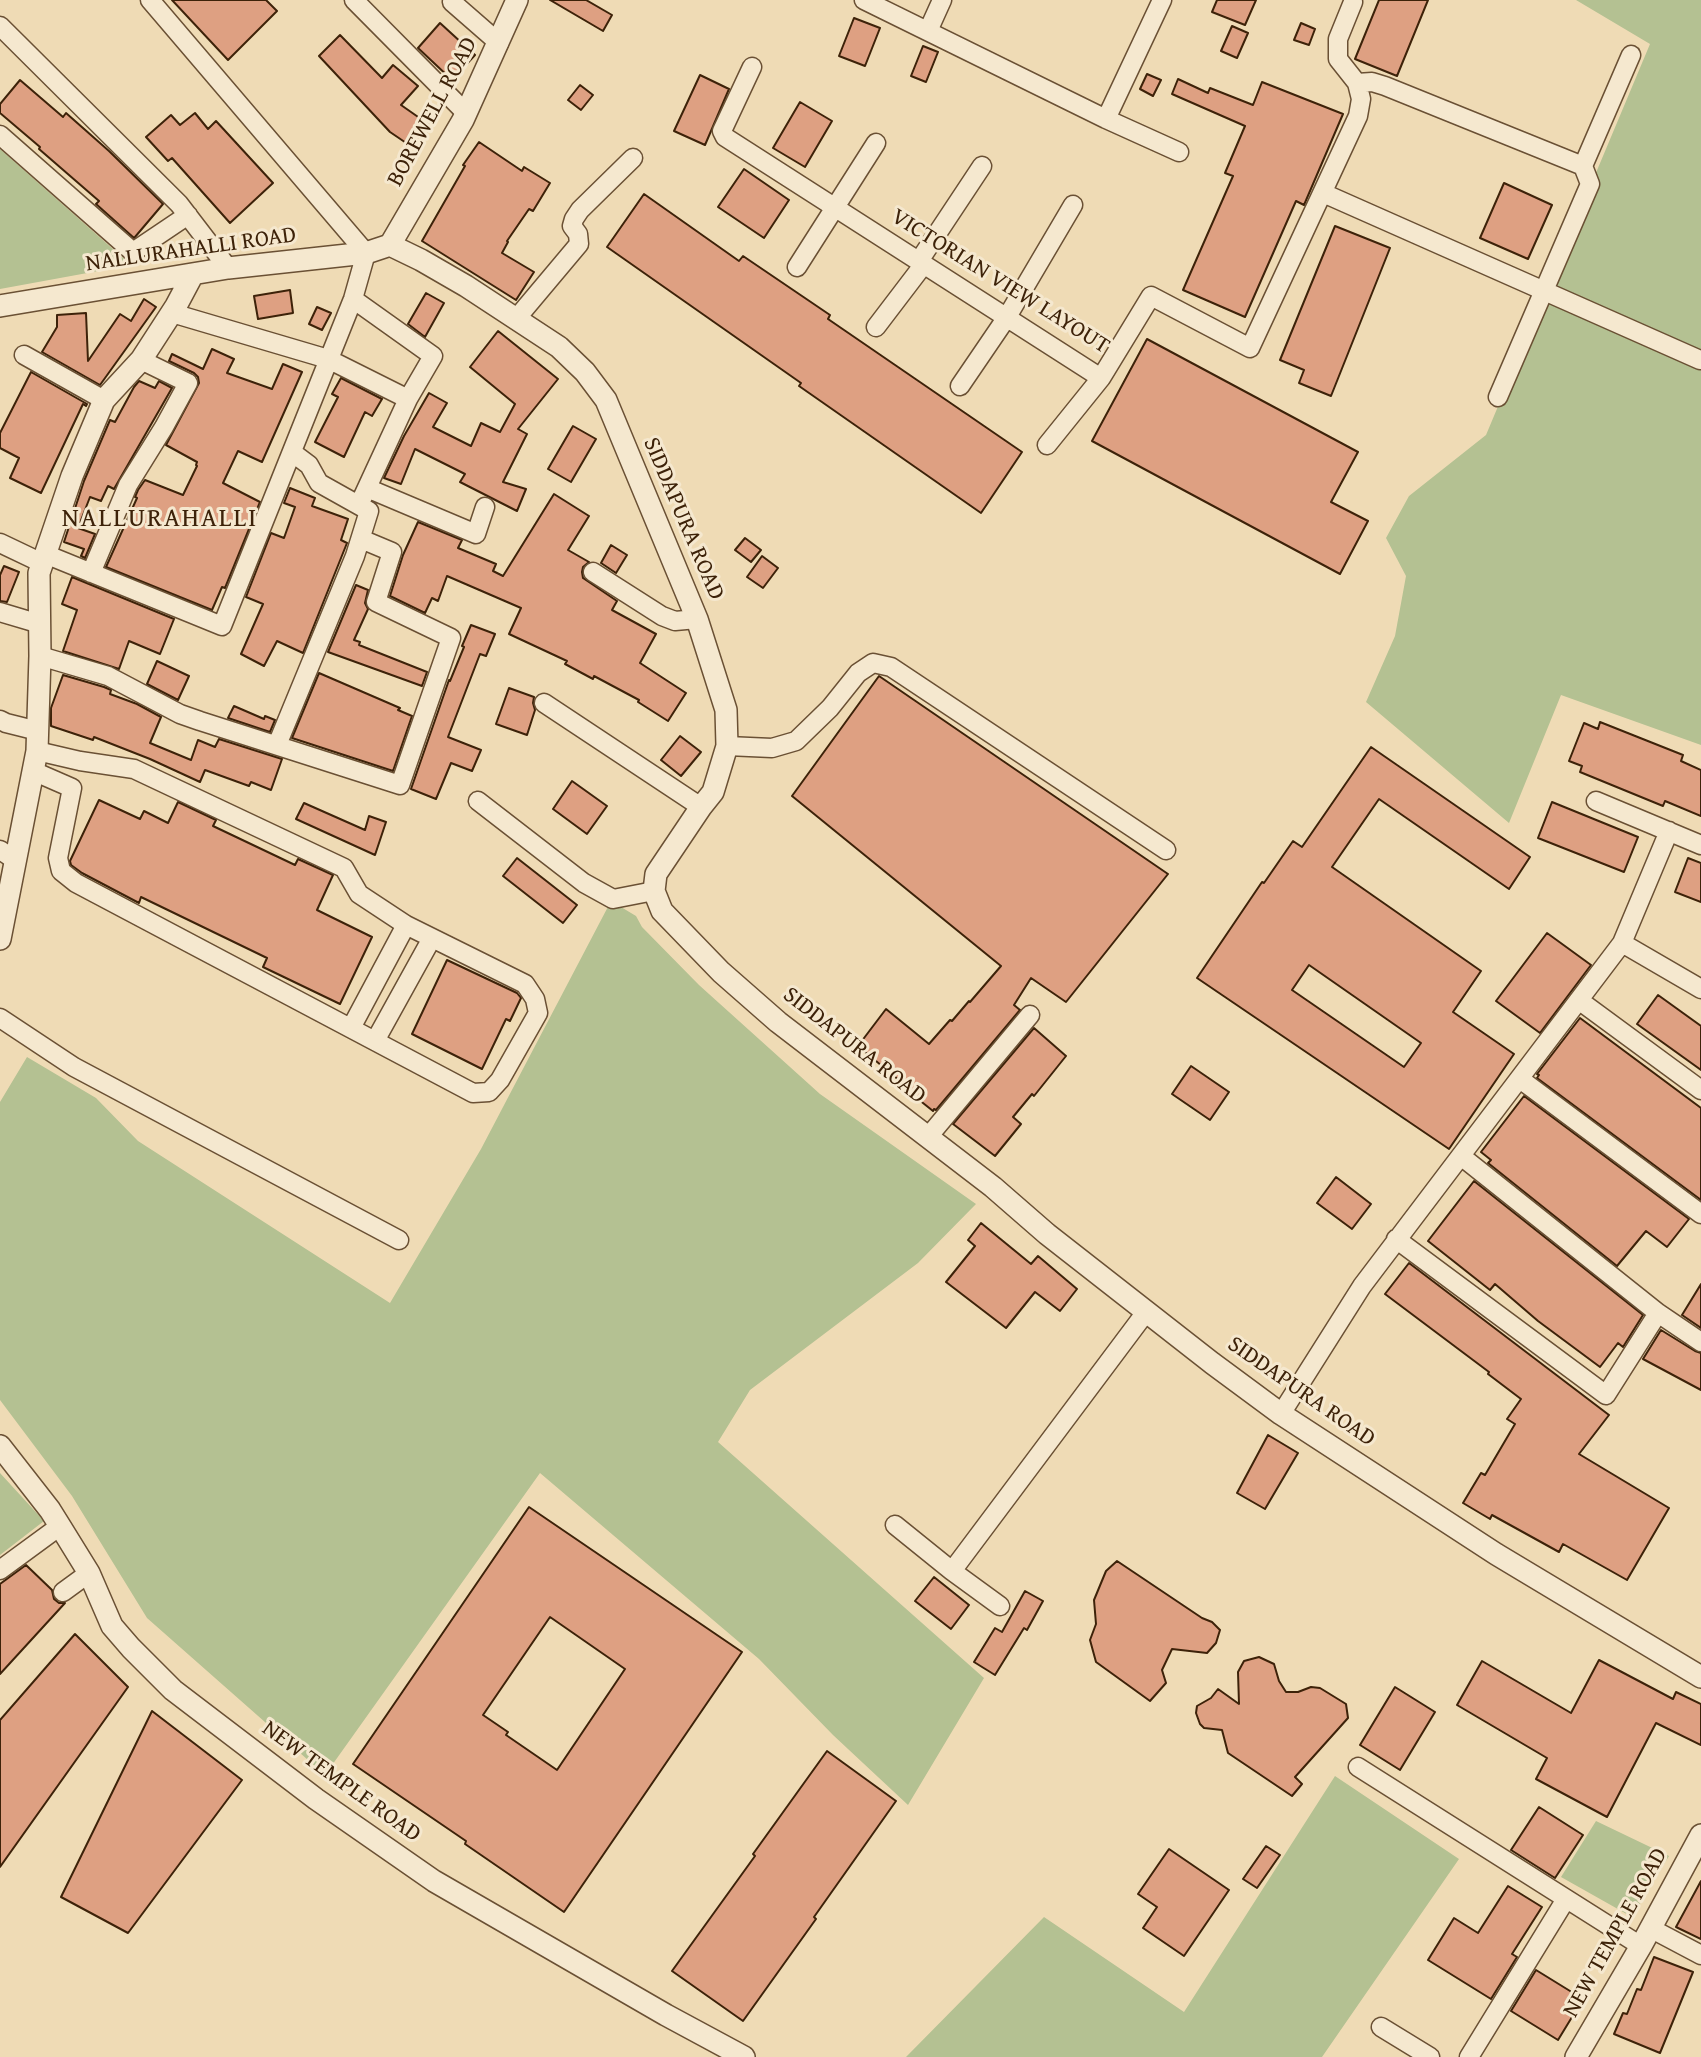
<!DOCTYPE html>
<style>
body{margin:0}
canvas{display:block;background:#efdbb5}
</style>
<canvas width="1701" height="2057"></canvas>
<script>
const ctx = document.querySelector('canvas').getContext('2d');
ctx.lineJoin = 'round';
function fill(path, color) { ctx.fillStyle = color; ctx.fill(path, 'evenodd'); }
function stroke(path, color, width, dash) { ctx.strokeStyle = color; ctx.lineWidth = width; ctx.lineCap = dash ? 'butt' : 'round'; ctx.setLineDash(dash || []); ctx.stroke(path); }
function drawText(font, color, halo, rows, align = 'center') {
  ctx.font = font + ' "Gentium Book Plus",serif'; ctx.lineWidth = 6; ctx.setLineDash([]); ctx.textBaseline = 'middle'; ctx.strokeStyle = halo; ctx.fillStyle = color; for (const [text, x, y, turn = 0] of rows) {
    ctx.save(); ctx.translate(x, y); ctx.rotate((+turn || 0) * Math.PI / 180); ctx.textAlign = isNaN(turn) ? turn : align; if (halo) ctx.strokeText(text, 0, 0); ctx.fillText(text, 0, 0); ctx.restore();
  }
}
fill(new Path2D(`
 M1576 0H1701V745L1561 695 1509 823 1366 702 1395 636 1406 576 1386 538 1409 496 1486 435 1650 44Z
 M0 149 131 265 0 289Z
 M611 901 636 916 642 927 699 985 820 1094 976 1204 918 1263 750 1390 718 1442 984 1678 908 1805 833 1735 759 1659 540 1473 325 1775 147 1618 72 1496 0 1400V1102L27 1057 96 1098 138 1141 390 1303 481 1149Z
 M0 1473 44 1521 0 1555Z
 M1335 1776 1459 1859 1322 2057H906L1044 1917 1184 2012Z
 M1596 1821 1669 1856 1632 1917 1561 1877Z`), '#b4c192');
const building = new Path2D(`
 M172 0H266L277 11 228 60Z
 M550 0H586L612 15 603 31Z
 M1217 0H1256L1245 25 1212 12Z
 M1379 0H1428L1397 76 1355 59Z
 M854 18 880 28 865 66 839 56Z
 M440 23 475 55 452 80 418 48Z
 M1301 23 1315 29 1309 45 1294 40Z
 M1232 26 1248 33 1237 58 1221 51Z
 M340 35 382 78 393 65 418 86 401 105 431 126 415 149 390 132 319 56Z
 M923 46 938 52 926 82 911 76Z
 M1147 74 1161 80 1153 96 1140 89Z
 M700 75 729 89 705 145 674 131Z
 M1178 79 1208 93 1210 88 1253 105 1262 82 1343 114 1304 205 1296 201 1245 317 1183 290 1233 176 1225 173 1245 126 1172 94Z
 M20 80 63 117 66 113 109 151 163 204 135 237 134 238 96 204 99 201 39 149 40 147 0 113V104Z
 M580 85 593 95 581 110 568 100Z
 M800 102 832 121 805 167 773 148Z
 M195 113 208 129 216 121 273 183 230 223 172 158 168 161 146 137 171 115 180 125Z
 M479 142 522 171 524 167 550 183 533 211 529 209 507 241 508 242 502 253 534 272 516 300 422 241 465 166 463 165Z
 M744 169 789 200 764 238 718 207Z
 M1504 183 1552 205 1528 259 1480 238Z
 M644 194 739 261 743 256 830 315 828 319 1022 452 981 513 799 386 801 383 607 247Z
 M1335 226 1390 248 1331 396 1299 383 1304 370 1280 360Z
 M290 290 293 313 258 319 254 296Z
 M426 293 444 303 425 337 408 324Z
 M144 299 156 307 100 385 42 352 57 327V315L86 313 88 361 120 314 131 321Z
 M317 307 331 313 322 330 309 324Z
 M498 331 558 379 518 429 527 434 503 482 526 489 517 511 460 482 465 474 415 449 401 484 384 478 404 436 429 393 447 403 433 427 471 446 481 423 500 432 515 404 470 367Z
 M1147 339 1358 452 1331 502 1368 521 1340 574 1092 441Z
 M212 349 234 359 227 373 272 389 283 364 302 372 262 462 238 451 223 483 260 502 225 588 222 587 212 610 106 567 137 498 135 497 138 490 145 480 183 495 197 466 196 465 197 462 166 445 199 383 198 377 194 373 169 361 172 354 203 369Z
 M31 372 87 404 86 406 83 404 41 493 10 478 19 458 0 448V433Z
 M341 378 382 399 372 416 365 412 344 457 315 442 338 397 332 394Z
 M139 381 155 388 159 381 172 388 114 489 108 486 101 501 90 497 78 528 95 534 85 558 81 556 84 549 64 542 84 481 110 420 115 422 134 387Z
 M573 426 596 439 571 482 548 469Z
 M290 488 315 498 312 506 348 519 341 540 347 543 303 653 277 641 264 666 241 654 263 604 246 597 271 533 284 538 295 507 284 503Z
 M554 494 589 516 568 550 589 562 583 567 582 572 583 578 617 601 612 610 656 634 640 663 686 693 668 721 638 702 639 700 594 676 593 679 565 664 567 661 509 634 521 608 447 576 438 601 432 598 425 613 390 596 403 555 418 522 462 540 458 548 496 564 493 571 503 576Z
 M745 538 761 550 751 562 735 550Z
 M611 545 627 555 616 573 601 563Z
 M762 556 778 568 763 588 747 577Z
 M4 566 19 572 7 602 0 601V575Z
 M72 577 174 619 160 654 129 641 119 669 63 651 77 610 62 604Z
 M356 585 368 590 365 603 368 609 354 640 360 642 359 645 427 672 422 686 328 652Z
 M471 625 495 634 486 656 480 654 448 737 481 750 472 771 451 763 436 799 411 789 449 680 450 681 464 647 462 646Z
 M157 661 189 676 178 700 147 684Z
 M319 673 400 708 398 710 412 716 393 771 292 738Z
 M63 675 104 687 111 690 110 694 137 704 161 717 150 743 191 760 198 740 215 747 219 739 282 759 271 790 251 782 249 786 205 770 200 782 150 759 94 737 93 740 51 726V708Z
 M879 676 1168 874 1066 1002 1031 978 1014 1005 1020 1010 936 1110 934 1109 933 1111 898 1083 900 1081 858 1046 886 1009 929 1044 950 1020 952 1021 969 1001 970 1002 1001 966 792 796Z
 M509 688 534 697 533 703 535 710 527 735 496 724Z
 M234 706 264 719 265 716 275 720 270 732 228 718Z
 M1600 722 1683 755 1681 761 1701 770V816L1665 801 1663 806 1580 772 1582 766 1569 761 1584 723 1598 729Z
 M680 736 701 752 681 776 661 760Z
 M1371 747 1530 857 1509 889 1379 799 1332 867 1481 971 1453 1012 1514 1054 1449 1149 1197 978 1262 882 1264 883 1293 841 1302 847ZM1309 965 1421 1043 1404 1067 1292 990Z
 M572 781 607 806 587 834 553 809Z
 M99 800 140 819 144 811 168 823 178 802 216 820 213 826 295 865 298 859 333 875 317 910 372 937 340 1004 263 967 267 958 141 897 139 903 82 873 71 865 70 861Z
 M1552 802 1638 837 1624 872 1538 838Z
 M304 803 365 830 369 816 386 822 375 855 296 819Z
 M517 858 577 905 563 923 503 876Z
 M1688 858 1701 863V902L1675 892Z
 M1547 933 1591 965 1540 1033 1496 1001Z
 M447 960 517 993 521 998 510 1021 506 1019 482 1069 412 1034Z
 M1658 995 1701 1026V1070L1637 1024Z
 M1580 1018 1701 1108V1200L1537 1078 1539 1075 1537 1074Z
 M1034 1028 1066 1056 1034 1096 1032 1094 1013 1117 1021 1124 995 1156 953 1124Z
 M1191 1066 1229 1092 1210 1120 1172 1094Z
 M1524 1096 1689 1219 1667 1247 1646 1231 1617 1266 1488 1163 1491 1160 1481 1152Z
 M1336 1177 1371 1204 1352 1229 1317 1203Z
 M1474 1181 1643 1315 1623 1347 1618 1343 1600 1367 1538 1321 1495 1284 1490 1290 1428 1241Z
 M981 1223 1031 1264 1038 1256 1077 1289 1060 1311 1035 1292 1006 1328 946 1282 975 1246 968 1240Z
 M1409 1263 1609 1415 1579 1454 1669 1508 1627 1580 1563 1544 1559 1552 1492 1515 1490 1519 1463 1503 1481 1473 1485 1475 1515 1424 1507 1419 1521 1399 1488 1374 1489 1372 1385 1294Z
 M1701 1284V1328L1682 1315Z
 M1661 1330 1695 1351 1701 1353V1390L1643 1359Z
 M1268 1435 1298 1453 1265 1509 1237 1493Z
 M529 1507 742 1652 564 1912 465 1844 466 1841 353 1764ZM550 1617 625 1669 557 1770 506 1735 508 1732 483 1715Z
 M1117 1561 1202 1618 1212 1622 1220 1630 1216 1643 1207 1653 1172 1649 1162 1670 1166 1683 1150 1701 1096 1662 1090 1640 1096 1624 1094 1600 1106 1571Z
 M26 1565 52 1590 54 1599 59 1603H65L0 1674V1584Z
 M934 1577 969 1605 951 1629 915 1601Z
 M1025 1591 1043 1601 1027 1630 1024 1628 995 1675 974 1662 995 1628 1002 1632Z
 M75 1634 128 1687 0 1867V1720Z
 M1259 1657 1274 1664 1279 1681 1286 1692H1298L1311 1687 1320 1688 1346 1704 1348 1718 1295 1777 1302 1784 1292 1796 1228 1753 1222 1730 1204 1728 1200 1724 1196 1713 1197 1706 1211 1698 1218 1689 1239 1704 1238 1672 1244 1661Z
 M1599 1660 1673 1699 1676 1692 1701 1704V1745L1656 1723 1607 1817 1536 1779 1547 1758 1457 1705 1482 1661 1571 1713Z
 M1395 1687 1435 1712 1400 1770 1360 1745Z
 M152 1711 242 1780 128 1933 61 1897Z
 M827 1751 896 1801 814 1917 816 1919 743 2021 672 1971 755 1856 753 1854Z
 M1539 1807 1583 1835 1555 1878 1511 1850Z
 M1266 1846 1280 1855 1257 1888 1243 1879Z
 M1169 1849 1229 1890 1184 1956 1143 1928 1157 1907 1138 1894Z
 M1701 1881V1939L1676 1927Z
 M1508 1886 1542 1907 1512 1954 1517 1957 1491 1999 1428 1960 1454 1918 1478 1933Z
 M1654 1957 1693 1972 1660 2053 1614 2034 1623 2013 1627 2014 1637 1989 1641 1990Z
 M1536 1970 1583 1999 1558 2040 1511 2011Z`);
fill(building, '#dea082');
stroke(building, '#3d2209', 2);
const minor = new Path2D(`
 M354 0 466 113
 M864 0 1106 119 1179 152
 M452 2 499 43
 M0 26 179 204 228 268
 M928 31 942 0
 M752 67 722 131 725 137 1101 378 1151 296 1250 348 1358 116 1361 99 1357 83 1338 59V39L1353 2
 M1357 83 1372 82 1385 86 1583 166 1590 184 1498 397
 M1106 119 1162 0
 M0 135 133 252 188 215
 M1583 166 1631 55
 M1323 193 1700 360
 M919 261 982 166
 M797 267 876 143
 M353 299 433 356 408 399 359 505
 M172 313 328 359 408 399
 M516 319 579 244 578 234 572 226 574 219 580 210 633 158
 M876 327 924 264
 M24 355 104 400
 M960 386 1007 317 1073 205
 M1047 445 1101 378
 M367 488 476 534 485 507
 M0 543 42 563
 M45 554 222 626 353 299 366 253 150 0
 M593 572 662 616 675 621 697 619
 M91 573 128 485 164 427 188 383 141 360
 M0 612 40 624
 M40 656 108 676 180 714 200 721 400 785 451 638 376 602 392 552 361 539
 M544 703 701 807
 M0 720 6 723 38 731
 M277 745 355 556 369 511 319 483 309 465 293 453
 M727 746 772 748 796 741 830 708 858 673 873 663 891 667 1166 850
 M33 771 72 788 58 858 61 871 76 883 473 1093 489 1092 500 1080 538 1013 535 999 525 984 406 925 359 894 344 868 134 769 80 761 37 751
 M478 801 584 883 613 899 654 891
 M1596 801 1701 845
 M0 850 15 860
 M1622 943 1701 989
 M1580 1001 1701 1090
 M0 1018 74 1067 399 1240
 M351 1028 406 925
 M375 1041 432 938
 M1520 1079 1701 1214
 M928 1137 1030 1015
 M1461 1156 1658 1313 1701 1342
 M1396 1239 1606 1395 1658 1313
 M1281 1414 1362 1286 1622 943 1669 831
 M895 1525 952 1571
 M0 1570 60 1526
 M63 1592 89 1573
 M1000 1606 952 1571 1146 1312
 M1358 1767 1641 1946
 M1650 1928 1701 1955
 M1381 2027 1430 2057
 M1469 2057 1566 1899`);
const tertiary = new Path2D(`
 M390 245 421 260 466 286 559 347 585 372 606 400 697 619 726 710 727 746 713 792 701 807 656 874 654 891 662 911 721 972 778 1022 993 1187 1047 1234 1212 1363 1281 1414 1496 1554 1701 1677
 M390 245 463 120 517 0
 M0 306 228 268 366 253 390 245
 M0 939 37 751 40 656 39 573 72 476 104 400 141 360 176 306 193 274
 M0 1446 50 1510 60 1526 89 1573 112 1626 131 1648 173 1690 316 1799 434 1881 666 2015 744 2057
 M1576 2057 1641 1946 1701 1835`);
stroke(minor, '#6a5034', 21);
stroke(tertiary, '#6a5034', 24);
stroke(minor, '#f5e8cf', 18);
stroke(tertiary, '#f5e8cf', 21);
drawText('23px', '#3d2209', '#f5e8cf', [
 ["BOREWELL ROAD",433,112,-62],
 ["NALLURAHALLI ROAD",191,250,-8],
 ["VICTORIAN VIEW LAYOUT",1000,282,32],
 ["SIDDAPURA ROAD",683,519,67],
 ["SIDDAPURA ROAD",854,1046,38],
 ["SIDDAPURA ROAD",1301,1392,35],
 ["NEW TEMPLE ROAD",341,1782,36],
 ["NEW TEMPLE ROAD",1616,1933,-61]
]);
ctx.letterSpacing = '2px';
drawText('26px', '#3d2209', '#f5e8cf', [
 ["NALLURAHALLI",160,519]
]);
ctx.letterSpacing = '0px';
</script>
